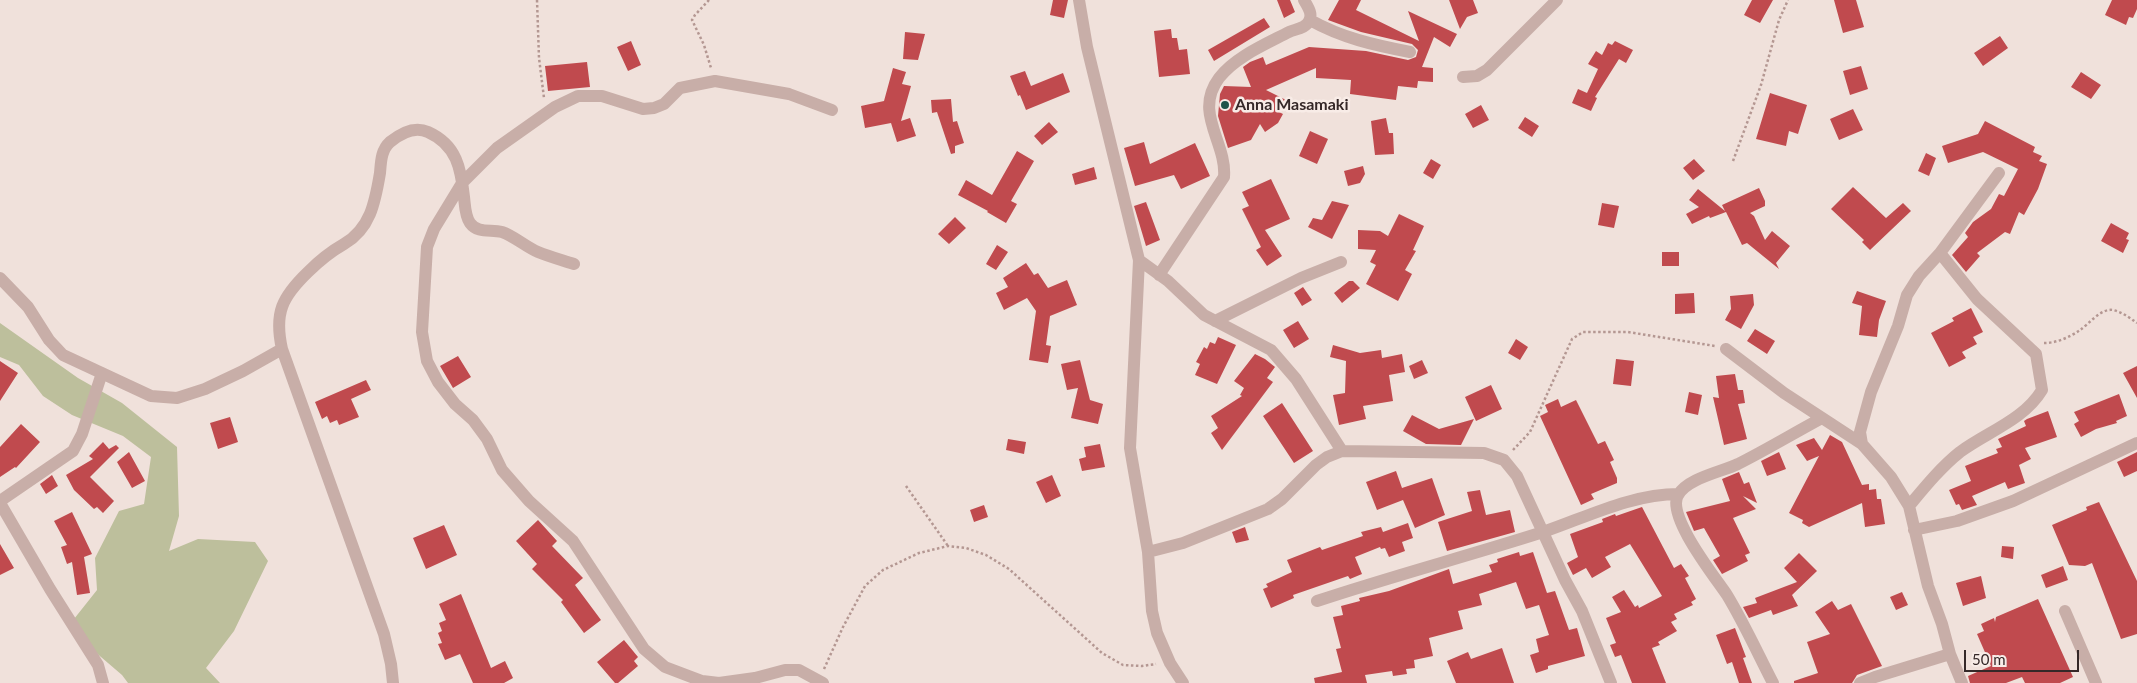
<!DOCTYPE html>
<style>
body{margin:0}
#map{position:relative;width:2137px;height:683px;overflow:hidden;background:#f0e1db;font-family:Lato,sans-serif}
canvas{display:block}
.scale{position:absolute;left:1964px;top:650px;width:115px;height:22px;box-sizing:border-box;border:2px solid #352828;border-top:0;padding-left:6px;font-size:15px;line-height:18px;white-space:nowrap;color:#352828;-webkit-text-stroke:4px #f8ece7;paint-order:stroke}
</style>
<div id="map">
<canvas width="2137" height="683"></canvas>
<div class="scale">50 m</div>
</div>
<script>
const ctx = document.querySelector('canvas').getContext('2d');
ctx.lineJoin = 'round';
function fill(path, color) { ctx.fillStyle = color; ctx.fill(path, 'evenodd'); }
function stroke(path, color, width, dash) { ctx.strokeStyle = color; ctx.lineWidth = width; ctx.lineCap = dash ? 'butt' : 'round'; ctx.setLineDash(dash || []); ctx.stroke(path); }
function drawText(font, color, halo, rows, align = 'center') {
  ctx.font = font + ' Lato,sans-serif'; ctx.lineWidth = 5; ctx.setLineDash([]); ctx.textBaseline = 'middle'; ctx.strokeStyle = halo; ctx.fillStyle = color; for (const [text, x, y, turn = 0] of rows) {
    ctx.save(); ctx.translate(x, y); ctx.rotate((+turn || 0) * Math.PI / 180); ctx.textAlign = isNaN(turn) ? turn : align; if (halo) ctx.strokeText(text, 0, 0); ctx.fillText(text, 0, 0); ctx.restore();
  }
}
fill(new Path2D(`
 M0 323 78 378 122 403 177 447 179 516 169 551 198 539 255 542 268 561 234 631 206 668 220 683H128L122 675 87 645 74 619 97 590 95 558 119 511 144 504 151 457 123 436 72 415 43 396 19 365 0 357Z`), '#bdbf9c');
fill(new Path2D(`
 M1053 0H1068L1064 18 1050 15Z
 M1277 0H1290L1295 12 1284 18Z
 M1339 0H1361L1356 10 1419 41 1408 11 1457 34 1450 47 1434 37 1422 67 1433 68V82L1418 81 1417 88 1398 86 1396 100 1350 94 1351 80 1316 78V68L1266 90 1286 100 1279 112 1283 114 1278 123 1265 132 1260 124 1251 140 1228 148 1218 116 1220 94 1224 86 1251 87 1243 67 1250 62 1263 57 1266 65 1309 47 1366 51 1408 60 1416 57 1418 50 1412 44 1361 32 1328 20Z
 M1449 0H1473L1478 13 1467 17 1460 29Z
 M1752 0H1773L1760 23 1744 15Z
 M1834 0H1856L1864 27 1843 33Z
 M2112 0H2137V9L2133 18 2129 17 2126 25 2105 15Z
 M1264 18 1270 27 1214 61 1208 50Z
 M1171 29 1172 38H1177L1179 50 1187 49 1190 74 1159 77 1154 31Z
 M905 32 925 34 918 60 903 59Z
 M2000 36 2008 48 1983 66 1974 53Z
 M631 41 641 65 628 71 617 47Z
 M1615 41 1633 50 1626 63 1619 59 1595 97 1597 98 1591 111 1572 103 1578 89 1587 93 1598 69 1588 64 1596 51 1602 55 1608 43 1612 45Z
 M587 62 590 87 548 91 545 66Z
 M1861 66 1868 89 1850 95 1843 71Z
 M893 68 906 72 902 84 911 86 901 121 910 118 916 136 897 142 891 123 865 128 861 106 884 101Z
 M1025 71 1031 86 1063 73 1070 92 1026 110 1020 95 1018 96 1010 76Z
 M2081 72 2101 85 2091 99 2071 87Z
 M1770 93 1807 105 1798 134 1789 131 1786 146 1756 139Z
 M951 99 953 122 957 121 964 143 955 146V153L951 154 937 112 932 113 931 100Z
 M1481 105 1489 120 1473 128 1465 114Z
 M1853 109 1863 130 1839 140 1830 119Z
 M1525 117 1539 126 1532 137 1518 128Z
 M1386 118 1389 133H1393L1394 154 1375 155 1371 121Z
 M1985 121 2035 147 2033 152 2042 156 2039 161 2047 164 2038 189 2024 215 2019 212 2010 234 2005 232 1977 253 1980 256 1966 272 1952 255 1968 237 1965 233 1973 222 1991 209 1999 194 2004 196 2018 169 1983 152 1948 163 1942 146 1978 134Z
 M1049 122 1058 132 1042 145 1034 136Z
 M1310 131 1328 139 1317 164 1299 156Z
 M1144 142 1150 164 1195 143 1210 176 1181 189 1174 175 1135 186 1124 148Z
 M1017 151 1034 161 1011 201 1017 204 1006 223 987 212 988 211 958 195 966 180 992 195Z
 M1926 153 1936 158 1929 176 1918 171Z
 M1431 159 1441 165 1433 179 1423 173Z
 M1694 159 1705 171 1693 180 1683 168Z
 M1363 166 1365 174 1360 183 1348 186 1344 171Z
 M1094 167 1097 179 1075 185 1072 174Z
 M1271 179 1290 219 1265 230 1282 256 1267 266 1256 250 1261 247 1242 209 1249 206 1242 192Z
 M1853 187 1886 218 1903 203 1911 211 1870 250 1862 242 1864 240 1831 209Z
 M1759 188 1765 201V206L1750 213 1754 216 1765 240 1772 231 1790 246 1776 263 1779 269 1747 243 1742 245 1726 212 1710 218 1709 216 1692 224 1686 214 1699 207 1689 200 1698 189 1725 211 1722 205Z
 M1332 201 1349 205 1332 239 1308 227 1313 218 1322 220Z
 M1146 202 1160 240 1146 246 1134 206Z
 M1602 203 1619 206 1614 228 1598 225Z
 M1399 214 1424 226 1413 250 1416 251 1405 270 1412 274 1398 301 1366 284 1376 265 1370 262 1376 250 1358 249V230L1380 231 1388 236Z
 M955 217 966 228 949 244 938 234Z
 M2111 223 2129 233 2126 239 2129 240 2123 253 2101 241Z
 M997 245 1008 252 996 270 986 264Z
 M1662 252H1679V266H1662Z
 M1026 263 1034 275 1038 273 1048 288 1067 280 1077 305 1050 316 1046 345 1051 346 1048 363 1029 360 1036 311 1027 298 1004 310 996 293 1008 287 1003 278Z
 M1349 281H1353L1360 288 1342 303 1334 293Z
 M1303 287 1312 300 1302 306 1294 293Z
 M1857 291 1886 301 1879 320 1877 337 1859 335 1862 306 1852 303Z
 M1694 293 1695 313 1675 314V294Z
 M1753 294 1754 305 1741 329 1725 320 1731 309 1730 296Z
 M1971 308 1983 332 1973 337 1977 344 1962 352 1966 358 1949 367 1931 333 1954 321 1952 318Z
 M1298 321 1309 339 1294 348 1283 330Z
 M1755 329 1775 341 1767 354 1747 341Z
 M1218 337 1236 345 1217 384 1195 375 1200 364 1196 362 1204 347 1207 349 1210 342 1215 344Z
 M1516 339 1528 347 1520 360 1508 353Z
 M1333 345 1360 353 1381 350 1382 358 1402 354 1405 372 1389 375 1393 401 1363 406 1366 419 1339 425 1333 395 1345 393 1346 361 1330 357Z
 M1255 354 1265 359 1275 367 1267 378 1273 382 1222 450 1211 433 1218 428 1211 416 1242 396 1240 395 1244 388 1234 381Z
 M458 356 471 377 453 388 440 366Z
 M1616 359 1634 361 1631 386 1613 384Z
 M1080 360 1090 400 1103 404 1098 424 1071 418 1078 388 1067 390 1061 364Z
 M1422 360 1428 373 1414 379 1409 366Z
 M0 361 18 373 0 401Z
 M2137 366V398L2123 373Z
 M1735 374 1738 390H1743L1745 403 1738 404 1747 439 1724 445 1713 397 1719 398 1716 376Z
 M366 380 371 390 351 399 359 417 339 425 337 420 330 423 327 416 322 419 315 402Z
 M1491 385 1502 409 1476 421 1465 397Z
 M1689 392 1702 395 1698 415 1685 412Z
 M2119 394 2127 416 2116 421 2117 423 2096 429 2081 437 2074 424 2079 421 2074 412Z
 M1558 399 1561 407 1576 400 1598 444 1605 441 1614 460 1610 462 1617 478V483L1591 494 1594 499 1581 505 1540 416 1548 412 1545 405Z
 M1282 403 1313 451 1294 463 1263 416Z
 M2048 411 2057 437 2025 448 2031 459 2019 465 2025 483 2008 489 2005 482 1972 496 1977 505 1962 510 1959 504 1956 505 1949 490 1971 481 1965 466 1998 453 1996 449 2002 447 1998 439 2026 426 2024 421 2027 419Z
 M1412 415 1439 429 1474 419 1461 445 1426 444 1403 431Z
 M230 417 238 442 218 449 210 423Z
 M21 424 40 442 16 468 15 467 0 477V447Z
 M1830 435 1842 442 1862 485 1869 484V490L1876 489 1877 499H1881L1885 524 1865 527 1862 503 1809 527 1802 523 1803 520 1789 513 1819 456 1807 461 1796 445 1814 438 1822 450Z
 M1008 439 1026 442 1024 454 1006 450Z
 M103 442 109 449 116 445 119 448 90 477 114 501 103 513 97 507 94 509 74 490 66 475 93 459 89 456Z
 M1100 444 1105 467 1082 471 1079 459 1086 457 1084 447Z
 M129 452 145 481 132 488 117 462Z
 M1779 452 1786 469 1767 476 1761 461Z
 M2137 452V471L2124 477 2117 462Z
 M1396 471 1402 488 1432 478 1445 515 1415 528 1403 500 1377 510 1366 482Z
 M1739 472 1744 484 1749 482 1757 503 1743 496 1756 509 1733 518 1750 553 1745 555 1748 561 1722 574 1713 560 1720 556 1704 528 1694 531 1686 512 1730 501 1722 479Z
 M52 475 58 486 46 494 40 484Z
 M1052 475 1061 496 1046 503 1036 482Z
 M1480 490 1486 515 1510 510 1515 532 1447 551 1438 522 1472 511 1467 492Z
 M2099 502 2137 581V634L2121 639 2092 563 2085 566 2069 565 2052 525 2087 510 2086 507Z
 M984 505 988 517 974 522 970 510Z
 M1642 507 1674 568 1681 564 1689 576 1685 578 1696 599 1691 602 1693 605 1674 614 1677 619 1671 622 1677 631 1658 642 1660 645 1652 648 1666 683H1632L1621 655 1615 657 1610 645 1616 643 1606 618 1621 612 1612 597 1624 590 1635 607 1638 605 1639 608 1662 596 1630 544 1605 557 1611 567 1592 578 1586 568 1573 575 1567 563 1578 557 1570 534 1603 522 1602 519 1615 514 1616 516Z
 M72 512 92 554 84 557 90 593 77 595 72 562 67 564 61 547 67 545 54 521Z
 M538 520 557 541 552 546 583 578 575 585 601 620 584 633 561 602 563 600 532 569 537 564 516 541Z
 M1408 523 1413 538 1402 542 1405 551 1389 557 1385 548 1381 549 1380 547 1355 557 1362 574 1350 579 1348 576 1293 595 1294 598 1271 608 1263 589 1268 587 1266 584 1292 572 1287 560 1320 547 1322 550 1363 536 1361 532 1381 527 1383 532Z
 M444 525 457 555 426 569 413 538Z
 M1245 527 1249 540 1236 543 1232 532Z
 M0 544 14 568 0 575Z
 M2002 546 2014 547 2013 559 2001 557Z
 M1519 552 1520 556 1533 552 1547 593 1555 591 1569 630 1577 628 1585 656 1548 666V669L1536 673 1530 655 1539 652 1536 639 1549 635 1539 605 1526 609 1516 582 1479 594 1482 605 1458 611 1463 629 1429 638 1433 656 1414 660 1415 668 1406 669 1407 674 1393 676 1392 671 1365 675 1367 683H1315L1314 678 1342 672 1336 649 1341 648 1333 617 1343 615 1341 606 1360 601 1359 598 1389 591 1449 569 1453 584 1492 572 1489 565 1498 562 1497 559Z
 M1799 553 1817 571 1792 595 1798 606 1773 615 1771 610 1749 618 1743 607 1757 603 1755 598 1797 582 1784 568Z
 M2063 566 2068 580 2046 588 2041 575Z
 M1981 576 1986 598 1963 606 1956 583Z
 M1902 592 1908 605 1896 610 1890 597Z
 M461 594 491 668 505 661 513 678 504 683H473L460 654 445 660 438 644 442 643 438 633 442 631 439 623 446 620 439 604Z
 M2038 599 2073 677 2060 683H2025L2022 677 2006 683H1970L1968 676 1991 666 1977 634 1984 631 1981 624 1994 618 1995 622 1996 617Z
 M1832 601 1838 610 1851 604 1882 666 1857 675 1852 683H1794V681L1818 673 1807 642 1830 634 1815 612Z
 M1735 628 1746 657 1743 658 1752 683H1739L1732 662 1727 664 1716 635Z
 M624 640 638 657 634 661 638 666 618 683H615L597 662Z
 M1502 648 1514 683H1456L1447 661 1468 652 1471 659Z`), '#c04a4e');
stroke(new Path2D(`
 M537 0 539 58 544 98
 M709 0 695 15 692 20 704 45 711 68
 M1733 161 1761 85 1779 20 1788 0
 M2044 343C2057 343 2070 337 2080 330 2089 324 2101 308 2113 310 2122 312 2130 318 2137 323
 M1513 450 1530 432 1572 339 1583 332H1628L1715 346
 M906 486 948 546
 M824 669 843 627 865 586 883 570 919 553 948 546 966 548 986 555 1009 569 1102 653 1123 665 1142 666 1156 664`), '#b49792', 2.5, [2.5, 2.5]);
stroke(new Path2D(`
 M1079 0 1087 47 1139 260 1130 448 1148 552 1152 611 1157 633 1170 663 1183 683
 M1310 20C1342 38 1374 45 1410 52
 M1463 77 1477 76 1487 70 1557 0
 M1139 260 1168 281 1204 315 1271 350 1296 379 1342 451
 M1159 275 1224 177C1227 142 1193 113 1219 78 1235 57 1266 44 1289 32 1296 29 1306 28 1309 21 1313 14 1308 7 1304 0
 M0 278 28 307 49 340 63 355 151 396 177 398 205 389 243 371 282 349
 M1215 321 1301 278 1341 262
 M1726 349 1784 393 1862 444
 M0 501 73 451 82 434 102 373
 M0 503 50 589 98 665 103 683
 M1909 506C1924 488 1941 467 1960 452 1987 432 2024 420 2042 390L2036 354 1977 299 1940 253
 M1914 530 1957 521 2013 501 2137 443
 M1148 552 1183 543 1268 509 1282 499 1316 465 1327 457 1342 451 1484 453 1504 460 1517 476 1565 580 1582 611 1611 683
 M1317 601C1392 576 1468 556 1543 532 1587 517 1631 494 1679 494
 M2065 611 2096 683
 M393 683 391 664 384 634 282 349C274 313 282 297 308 272 319 261 330 252 344 244 370 229 375 203 380 173 381 162 381 150 390 142 401 133 415 126 428 132 457 145 461 169 464 197 465 205 465 216 470 223 478 234 491 229 502 232 514 236 526 247 538 252 550 257 562 260 574 264
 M823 683 799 670H785L755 678 719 683 702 681 665 667 644 649 573 541 529 501 502 470 487 439 473 420 455 404 438 382 427 361 422 332 427 247 434 229 462 183 497 148 555 107 578 96H602L643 109 654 108 664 104 680 88 715 81 789 94 832 110
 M1773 683C1758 654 1744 623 1727 595 1715 577 1666 516 1678 495 1688 478 1721 472 1738 464 1766 450 1794 433 1822 418
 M1860 683 1875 677 1950 654
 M1962 683 1950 654 1942 624 1928 586 1909 506 1891 477 1862 444 1860 432 1871 392 1898 326 1907 295 1919 276 1940 253 1999 173`), '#c8aea8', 12);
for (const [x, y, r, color] of [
 [1225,105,5,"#1f5449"]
]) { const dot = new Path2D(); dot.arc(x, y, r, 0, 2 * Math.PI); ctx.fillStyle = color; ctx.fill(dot); stroke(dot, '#f8ece7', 2); }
drawText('bold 16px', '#352828', '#f8ece7', [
 ["Anna Masamaki",1235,105]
], 'left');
</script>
